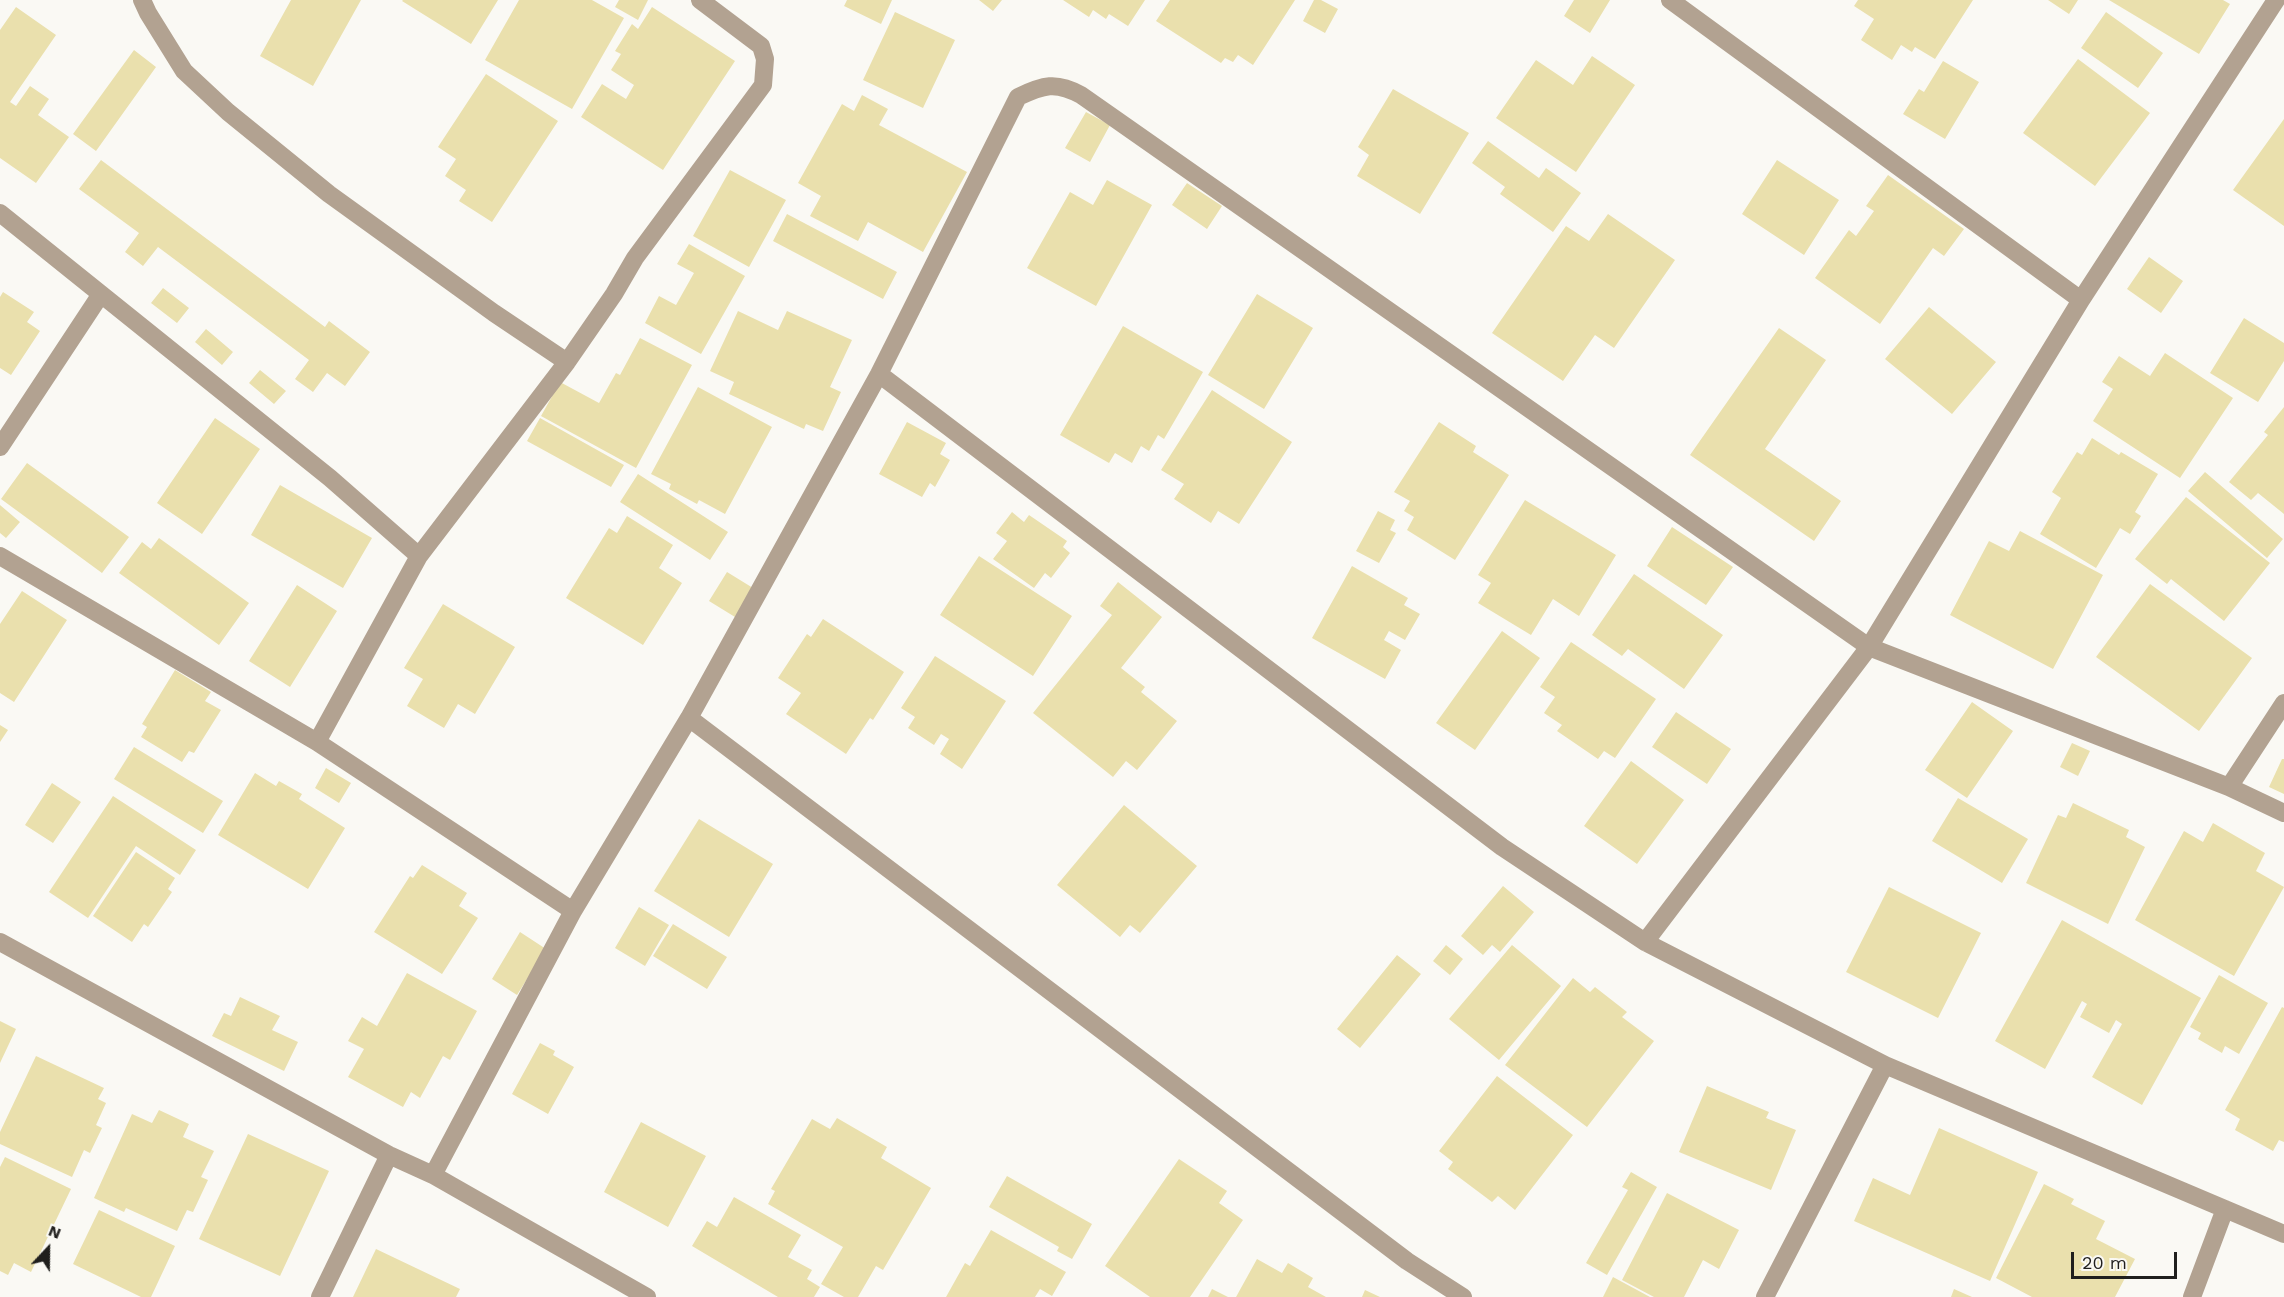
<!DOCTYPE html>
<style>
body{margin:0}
#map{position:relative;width:2284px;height:1297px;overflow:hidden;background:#faf9f4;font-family:"Work Sans",sans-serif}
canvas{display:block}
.north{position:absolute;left:18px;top:1219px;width:60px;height:60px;-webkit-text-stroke:4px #faf9f4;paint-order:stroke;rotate:22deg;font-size:16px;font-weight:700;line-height:24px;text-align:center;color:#201f1d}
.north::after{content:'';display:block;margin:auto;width:21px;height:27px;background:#201f1d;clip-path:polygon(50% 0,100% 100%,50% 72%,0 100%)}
.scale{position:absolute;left:2071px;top:1252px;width:106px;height:27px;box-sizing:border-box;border:3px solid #201f1d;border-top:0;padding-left:8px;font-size:18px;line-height:21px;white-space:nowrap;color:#201f1d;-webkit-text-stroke:4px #faf9f4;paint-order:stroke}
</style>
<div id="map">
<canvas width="2284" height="1297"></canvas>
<div class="north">N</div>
<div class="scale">20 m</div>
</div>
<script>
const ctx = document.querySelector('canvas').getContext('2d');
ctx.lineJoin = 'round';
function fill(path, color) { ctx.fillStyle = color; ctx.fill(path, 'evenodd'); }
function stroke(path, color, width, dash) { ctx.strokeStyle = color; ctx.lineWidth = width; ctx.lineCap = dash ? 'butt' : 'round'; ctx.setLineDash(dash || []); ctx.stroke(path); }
fill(new Path2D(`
 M291 0H361L313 86 260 56Z
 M403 0H498L471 44 402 1Z
 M519 0H592L624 18 572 109 485 60Z
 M619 0H648L638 20 615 7Z
 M847 0H892L881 24 844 6Z
 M979 0H1002L993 11Z
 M1063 0H1145L1128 26 1109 14 1106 19 1093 10 1089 17Z
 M1170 0H1295L1253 65 1238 55 1233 62 1225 58 1221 63 1156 21Z
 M1314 0H1321L1338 9 1325 33 1303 21Z
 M1574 0H1610L1590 33 1564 16Z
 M1858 0H1973L1935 59 1915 47 1912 52 1901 45 1892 60 1861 40 1874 19 1854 6Z
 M2048 0H2078L2069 14Z
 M2109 0H2223L2230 4 2199 54Z
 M16 7 56 35 10 102 16 106 30 86 49 99 38 115 69 137 36 183 0 158V30Z
 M652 7 735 61 663 170 581 117 602 84 626 99 634 85 611 70 621 54 615 51 632 24 638 29Z
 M895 12 955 40 923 108 863 80Z
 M2106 12 2163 53 2138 88 2081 48Z
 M134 50 156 67 96 151 73 134Z
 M1592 56 1635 85 1576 172 1496 118 1536 60 1573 85Z
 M2078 59 2150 113 2095 186 2023 133Z
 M1943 61 1979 82 1945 139 1903 114 1919 89 1924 92Z
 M486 74 558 121 492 222 459 201 466 190 445 176 456 159 438 147Z
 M1393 89 1469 133 1420 214 1357 176 1369 155 1358 147Z
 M862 95 888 109 879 125 967 172 923 252 868 222 858 241 810 216 821 196 798 183 842 104 854 111Z
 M1086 112 1110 125 1090 162 1065 148Z
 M2284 119V226L2233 190Z
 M1488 141 1539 178 1546 168 1581 193 1553 232 1500 194 1505 187 1472 163Z
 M101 160 325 327 329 321 370 352 345 386 327 373 313 392 295 379 309 360 158 247 143 266 125 252 139 233 79 189Z
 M1777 160 1839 200 1804 255 1742 214Z
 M730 170 786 200 749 267 693 236Z
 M1888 175 1964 229 1944 256 1933 248 1880 324 1815 278 1849 230 1856 236 1874 211 1866 206Z
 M1107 180 1152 205 1096 306 1027 268 1070 192 1093 205Z
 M1187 183 1222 206 1207 229 1172 205Z
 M787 214 897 272 883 299 773 241Z
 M1608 214 1675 260 1614 348 1595 335 1563 381 1492 333 1566 226 1589 241Z
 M689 244 745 276 701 354 645 323 659 296 676 305 694 273 677 264Z
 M2149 257 2183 281 2161 313 2127 289Z
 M163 288 189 308 177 323 151 303Z
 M3 292 34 312 27 322 40 331 11 375 0 368V297Z
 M1257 294 1313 328 1264 409 1208 375Z
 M1929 307 1996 362 1952 414 1885 359Z
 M738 311 778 330 787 311 852 340 830 387 841 392 823 431 806 424 804 429 729 394 734 382 710 371Z
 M2244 318 2284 343V361L2258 402 2210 373Z
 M1123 326 1203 372 1164 439 1158 435 1149 451 1141 446 1132 463 1115 453 1109 463 1060 435Z
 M1779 328 1826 360 1765 449 1841 501 1814 541 1690 455Z
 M206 329 233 352 222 365 195 342Z
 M640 338 692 365 636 468 541 416 560 382 599 403 616 373 620 375Z
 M2165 353 2233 398 2180 478 2093 421 2113 389 2102 382 2119 356 2150 376Z
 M260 370 286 391 274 404 249 383Z
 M698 387 772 427 725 514 699 500 697 504 669 489 671 484 651 474Z
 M1212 390 1292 442 1239 524 1218 511 1211 523 1174 499 1184 484 1161 470Z
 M2284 407V514L2258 493 2251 500 2229 482 2268 435 2264 432Z
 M215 418 260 449 202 534 157 503Z
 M540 418 624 465 611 487 527 441Z
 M907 422 946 443 940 454 950 460 935 487 930 483 922 497 879 474Z
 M1439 422 1476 446 1473 452 1509 475 1455 560 1407 530 1414 517 1404 511 1410 501 1394 492Z
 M2092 438 2119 455 2121 452 2158 474 2135 512 2141 516 2130 534 2120 528 2096 568 2040 534 2061 498 2052 492 2077 452 2082 455Z
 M27 463 129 537 102 573 1 499Z
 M2205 472 2283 539 2267 558 2188 491Z
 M638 474 728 532 710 560 620 502Z
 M280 485 372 538 343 588 251 535Z
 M2186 497 2270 563 2224 621 2171 579 2167 584 2135 559Z
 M1525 500 1616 555 1579 616 1553 599 1531 635 1478 603 1491 583 1478 575Z
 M0 505 20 522 6 538 0 533Z
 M1378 511 1395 520 1390 530 1396 533 1379 563 1356 551Z
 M1012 512 1024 522 1029 515 1067 541 1063 547 1070 553 1051 578 1045 573 1034 588 993 559 1007 541 996 533Z
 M627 516 673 545 659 568 682 583 643 645 566 598 609 528 617 533Z
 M1672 527 1733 567 1706 605 1647 566Z
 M2020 531 2103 575 2053 669 1950 615 1989 541 2009 551Z
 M159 538 249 603 219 645 119 573 142 542 151 549Z
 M979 556 1072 616 1033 676 940 615Z
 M1352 566 1408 598 1404 605 1420 614 1405 640 1389 631 1384 640 1401 650 1385 679 1312 638Z
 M727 572 753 588 735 617 709 601Z
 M1634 574 1723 635 1684 689 1628 649 1622 656 1592 635Z
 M1118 582 1162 617 1121 668 1145 687 1141 692 1177 721 1137 770 1126 761 1113 777 1033 713 1112 615 1100 606Z
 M2150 584 2252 658 2199 731 2096 657Z
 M297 585 337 611 290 687 249 661Z
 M22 591 67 620 14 702 0 693V624Z
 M443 604 515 647 475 714 458 704 444 728 407 706 423 679 404 668Z
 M823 619 904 672 873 720 870 718 846 754 786 714 801 693 778 678 807 634 811 637Z
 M1502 631 1540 658 1475 750 1436 723Z
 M1571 642 1656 699 1615 758 1604 751 1598 759 1557 731 1562 725 1544 713 1555 697 1540 687Z
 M935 656 1006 701 962 769 940 754 949 739 941 734 934 745 908 728 915 717 901 708Z
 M175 670 211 692 205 701 221 710 194 753 189 751 182 762 141 737 147 727 142 724Z
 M1972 702 2013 731 1967 798 1925 770Z
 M1676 712 1731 749 1707 784 1652 747Z
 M0 725 8 730 0 742Z
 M2072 743 2090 751 2078 776 2060 767Z
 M134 747 223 801 203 833 114 779Z
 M2282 759H2284V794L2269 787Z
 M1631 761 1684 800 1637 864 1584 826Z
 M326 768 351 783 339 803 315 788Z
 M255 773 276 786 279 781 302 794 299 799 345 828 308 889 218 835Z
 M52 783 81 802 53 843 25 825Z
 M113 796 196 850 180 875 136 846 88 918 49 892Z
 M1958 798 2028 839 2002 883 1932 841Z
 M2073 803 2129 830 2126 837 2145 847 2108 924 2026 883 2058 815 2066 818Z
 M1124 805 1197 866 1140 933 1130 925 1120 937 1057 885Z
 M699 819 773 864 729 937 654 891Z
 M2213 823 2265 853 2256 871 2284 887 2234 976 2135 920 2184 831 2203 842Z
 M136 852 175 878 168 889 172 892 148 927 144 924 132 942 93 916Z
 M422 865 467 893 459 906 478 918 442 974 374 932 410 876 413 878Z
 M1503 886 1534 912 1500 952 1492 945 1483 955 1461 936Z
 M1889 887 1981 933 1938 1018 1846 972Z
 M639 907 669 925 645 966 615 948Z
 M2062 920 2201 998 2142 1105 2092 1077 2122 1024 2116 1020 2109 1033 2080 1017 2087 1004 2082 1001 2045 1069 1995 1041Z
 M673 924 727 957 707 989 653 956Z
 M520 932 546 949 517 995 492 979Z
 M1446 945 1463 959 1450 975 1433 961Z
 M1512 945 1561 986 1499 1060 1449 1019Z
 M1397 955 1421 974 1360 1048 1337 1029Z
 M407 973 477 1011 450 1060 443 1056 420 1098 411 1092 403 1107 348 1077 364 1049 348 1041 362 1017 377 1026Z
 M2219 975 2268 1003 2239 1054 2225 1046 2222 1053 2198 1039 2201 1033 2190 1027Z
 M1573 978 1590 992 1595 987 1627 1012 1622 1017 1654 1041 1587 1127 1505 1065Z
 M240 997 280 1016 272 1030 298 1042 284 1071 212 1036 224 1013 231 1016Z
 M2282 1007 2284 1008V1142L2279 1140 2273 1151 2235 1130 2240 1119 2225 1110Z
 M0 1021 16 1029 0 1063Z
 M540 1043 555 1051 553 1055 574 1067 548 1114 512 1094Z
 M36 1056 104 1088 98 1099 106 1103 96 1125 102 1128 90 1153 84 1150 72 1177 0 1144V1132Z
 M1497 1076 1573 1135 1515 1210 1498 1196 1492 1202 1448 1169 1453 1162 1439 1151Z
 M1707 1086 1769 1112 1766 1118 1796 1130 1771 1190 1679 1152Z
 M159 1110 189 1124 183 1137 214 1151 201 1177 208 1180 193 1212 187 1210 177 1231 126 1208 124 1212 94 1198 132 1114 152 1123Z
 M837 1118 887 1147 881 1158 931 1188 883 1270 876 1266 858 1297H844L821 1284 843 1247 768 1204 775 1191 771 1189 812 1119 830 1129Z
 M641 1122 706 1156 668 1227 604 1192Z
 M1939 1128 2038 1172 1990 1281 1854 1221 1873 1178 1910 1195Z
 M248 1134 329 1171 280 1276 199 1239Z
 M5 1157 71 1189 31 1272 14 1263 8 1275 0 1271V1167Z
 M1179 1159 1227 1191 1219 1203 1243 1220 1190 1297H1150L1105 1266Z
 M1631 1172 1657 1187 1607 1275 1586 1263 1628 1190 1622 1187Z
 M1007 1176 1092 1224 1072 1259 1057 1251 1059 1247 989 1207Z
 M2044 1184 2074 1199 2071 1204 2105 1221 2096 1239 2135 1259 2115 1297H2032L1996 1278Z
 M1667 1193 1739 1230 1719 1269 1703 1260 1684 1297H1654L1622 1280Z
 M734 1197 801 1235 788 1257 812 1270 807 1279 820 1287 814 1297H778L692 1246 707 1221 717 1227Z
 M99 1210 175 1246 151 1297H141L73 1264Z
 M991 1230 1066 1272 1052 1296 1040 1289 1035 1297H946L965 1263 970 1266Z
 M376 1249 460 1289 456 1297H353Z
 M1257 1259 1282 1273 1288 1263 1313 1278 1308 1287 1326 1297H1236Z
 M1613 1277 1650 1297H1603Z
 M1212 1289 1228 1297H1208Z
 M1954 1289 1972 1297H1951Z
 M1365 1290 1380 1297H1362Z`), '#eae0ad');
stroke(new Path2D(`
 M142 0 148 13 184 71 228 112 329 194 494 313 567 362 614 294 635 258 763 85 765 59 761 46 700 0
 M1670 0 2081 300
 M0 213 330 478 419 556
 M879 374 1502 847 1645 942 1885 1065 2284 1234
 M0 447 101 294
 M0 556 317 742 573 911
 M689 718 1407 1261 1463 1297
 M317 742 419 556 567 362
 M2229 787 2284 703
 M0 942 389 1155 433 1175 647 1297
 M1645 942 1869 647 2081 300 2276 0
 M433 1175 573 911 689 718 879 374 1018 97C1043 85 1056 81 1081 95L1869 647 2229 787 2284 813
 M320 1297 389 1155
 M1765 1297 1885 1065
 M2192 1297 2225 1209`), '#b2a291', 18);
</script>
